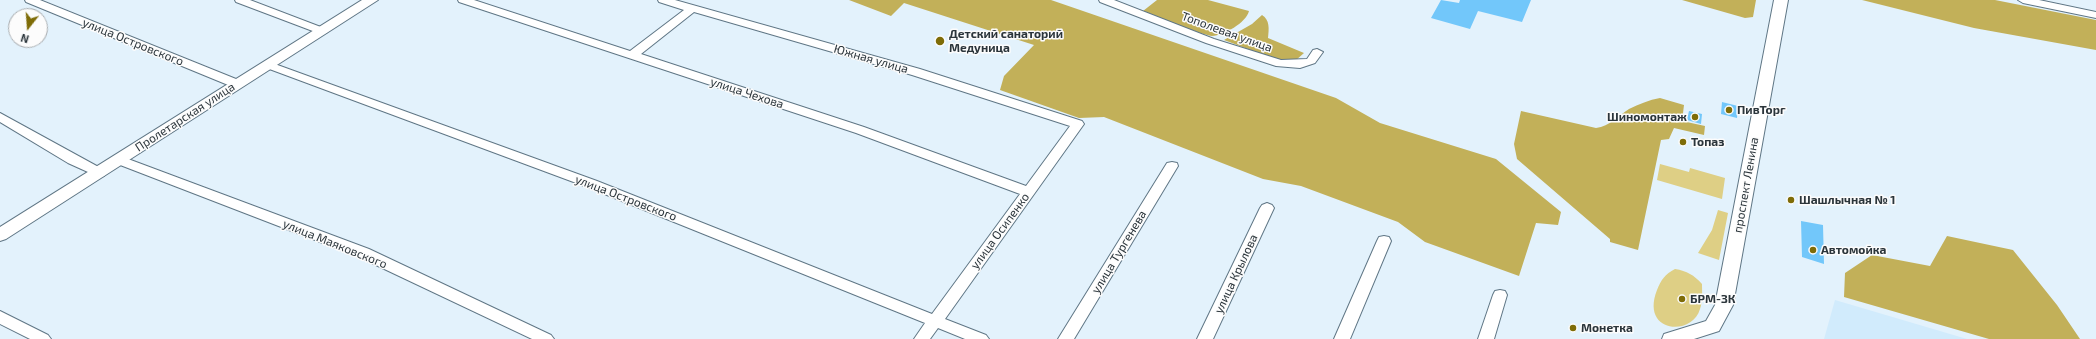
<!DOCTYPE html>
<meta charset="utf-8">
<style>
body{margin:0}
#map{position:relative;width:2096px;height:339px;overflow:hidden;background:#e3f2fc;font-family:"Exo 2",sans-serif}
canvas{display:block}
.north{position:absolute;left:8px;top:8px;width:40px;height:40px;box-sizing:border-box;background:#fcfcfc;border:1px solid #a8acaf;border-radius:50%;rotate:197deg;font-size:11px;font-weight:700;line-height:16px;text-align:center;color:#2b353b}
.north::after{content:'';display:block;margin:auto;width:14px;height:18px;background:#7e6c07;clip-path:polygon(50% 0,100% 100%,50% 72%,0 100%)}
</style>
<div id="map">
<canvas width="2096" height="339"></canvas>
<div class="north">N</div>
</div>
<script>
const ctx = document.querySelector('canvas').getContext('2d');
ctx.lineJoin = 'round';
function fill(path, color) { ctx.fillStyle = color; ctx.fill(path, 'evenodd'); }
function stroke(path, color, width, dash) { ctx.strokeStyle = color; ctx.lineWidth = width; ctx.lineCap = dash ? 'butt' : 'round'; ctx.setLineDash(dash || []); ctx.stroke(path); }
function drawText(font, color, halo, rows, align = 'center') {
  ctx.font = font + ' "Exo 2",sans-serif'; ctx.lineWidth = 3; ctx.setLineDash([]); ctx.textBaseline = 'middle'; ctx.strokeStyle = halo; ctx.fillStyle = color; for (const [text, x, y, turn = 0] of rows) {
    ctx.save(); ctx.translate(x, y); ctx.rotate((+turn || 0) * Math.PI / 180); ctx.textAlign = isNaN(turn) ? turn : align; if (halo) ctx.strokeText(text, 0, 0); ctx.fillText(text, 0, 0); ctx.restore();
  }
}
fill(new Path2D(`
 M1835 300 1967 339H1824Z`), '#d1ebfc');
fill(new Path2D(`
 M1660 164 1689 172 1690 168 1725 178 1722 199 1657 180Z
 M1718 210 1728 213 1719 260 1698 253 1712 230Z
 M1675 269C1687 271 1694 275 1702 284 1702 293 1703 301 1700 309 1692 337 1640 333 1657 290 1661 280 1665 274 1675 269Z`), '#decf85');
fill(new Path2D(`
 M849 0H1051L1336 98 1380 123 1496 159 1561 212 1558 225 1536 223 1519 276 1425 242 1398 222 1301 186 1263 179 1104 117 1079 118 1000 90 1004 76 1034 45 904 3 891 16Z
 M1157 0H1208L1249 11C1246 23 1224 35 1212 36 1205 36 1154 15 1143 11Z
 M1682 0H1756L1753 17 1745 18Z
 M1862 0H1995L2096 20V50L1974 28Z
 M1262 15C1270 20 1269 29 1268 38L1304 53 1295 61 1277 60 1224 40 1252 24Z
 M1660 98 1684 105 1682 121 1705 126 1704 135 1674 128 1669 139 1661 140 1638 250 1610 242V239L1517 159 1514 144 1521 111 1596 128C1610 126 1618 116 1629 109 1639 104 1649 100 1660 98Z
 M1947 236 2013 250 2057 305 2080 339H1989L1844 297 1845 273 1872 255 1930 266Z`), '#c2b059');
fill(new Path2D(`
 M1441 0 1459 3 1460 0H1531L1522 22 1478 11 1470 29 1431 18Z
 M1722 102 1738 106 1737 118 1721 114Z
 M1689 111 1702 114 1701 124 1687 120Z
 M1801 221 1823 225 1824 264 1802 257Z`), '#72c7fa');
const minor = new Path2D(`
 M25 0H40L241 81 243 84 241 87H233L26 2Z
 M235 0H250L326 29 328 31 326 33H318L236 2Z
 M458 0H474L630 51 684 10 659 2 658 0H675L920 69 1082 121 1084 124 945 319 986 335 989 339H965L938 328 930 339H914L925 323 587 187 264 67 262 65 268 61 272 63 597 181 932 314 1020 194 856 133 459 2ZM694 12 912 75 1070 126 1026 186 864 127 641 54Z
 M1099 0H1114L1214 39 1281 60 1307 59 1313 50 1317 49 1323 52 1315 63 1300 68 1276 66 1206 43 1100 2Z
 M2018 0H2039L2096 12V18L2023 3Z
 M0 113 104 170 106 173 104 176 99 177 68 163 0 122Z
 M120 156 369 249 551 335 554 339H532L359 257 115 163 114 160 115 157Z
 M1172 162 1177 163 1178 166 1074 339H1058L1167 163Z
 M1267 203 1272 205 1274 208 1213 339H1197L1260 208 1262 205Z
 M1384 236 1389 237 1391 241 1350 339H1334L1377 241 1379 237Z
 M1500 290 1505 291 1507 295 1494 339H1478L1493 295 1495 291Z
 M0 311 48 335 51 339H30L0 324Z`);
const tertiary = new Path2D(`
 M362 0H378L6 239 0 241V227Z
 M1774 0H1788L1733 305 1719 331 1694 339H1662L1664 334 1706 321 1715 305Z`);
stroke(minor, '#5f7685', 2);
stroke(tertiary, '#5f7685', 2);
fill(minor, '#fff');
fill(tertiary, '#fff');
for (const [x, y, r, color] of [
 [940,41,5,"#7e6c07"],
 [1729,110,4,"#7e6c07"],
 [1695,117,4,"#7e6c07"],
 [1683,142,4,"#7e6c07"],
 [1791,200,4,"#7e6c07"],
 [1813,250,4,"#7e6c07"],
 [1682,299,4,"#7e6c07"],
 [1573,328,4,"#7e6c07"]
]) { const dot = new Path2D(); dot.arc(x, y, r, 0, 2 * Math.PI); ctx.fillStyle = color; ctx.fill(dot); stroke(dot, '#fcfcfc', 1.5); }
drawText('12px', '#2b353b', '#fcfcfc', [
 ["Тополевая улица",1227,32,20],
 ["улица Островского",133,42,22],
 ["Южная улица",871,59,16],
 ["улица Чехова",747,93,18],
 ["Пролетарская улица",185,117,-33],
 ["проспект Ленина",1746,185,-80],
 ["улица Островского",626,198,21],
 ["улица Осипенко",1000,231,-54],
 ["улица Маяковского",335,244,22],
 ["улица Тургенева",1119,252,-59],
 ["улица Крылова",1236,274,-65]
]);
drawText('bold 12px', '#2b353b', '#fcfcfc', [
 ["Детский санаторий",949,34],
 ["Медуница",949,48],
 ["ПивТорг",1737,110],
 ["Шиномонтаж",1687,117,"right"],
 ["Топаз",1691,142],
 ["Шашлычная № 1",1799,200],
 ["Автомойка",1821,250],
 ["БРМ-ЗК",1690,299],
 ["Монетка",1581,328]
], 'left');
</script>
